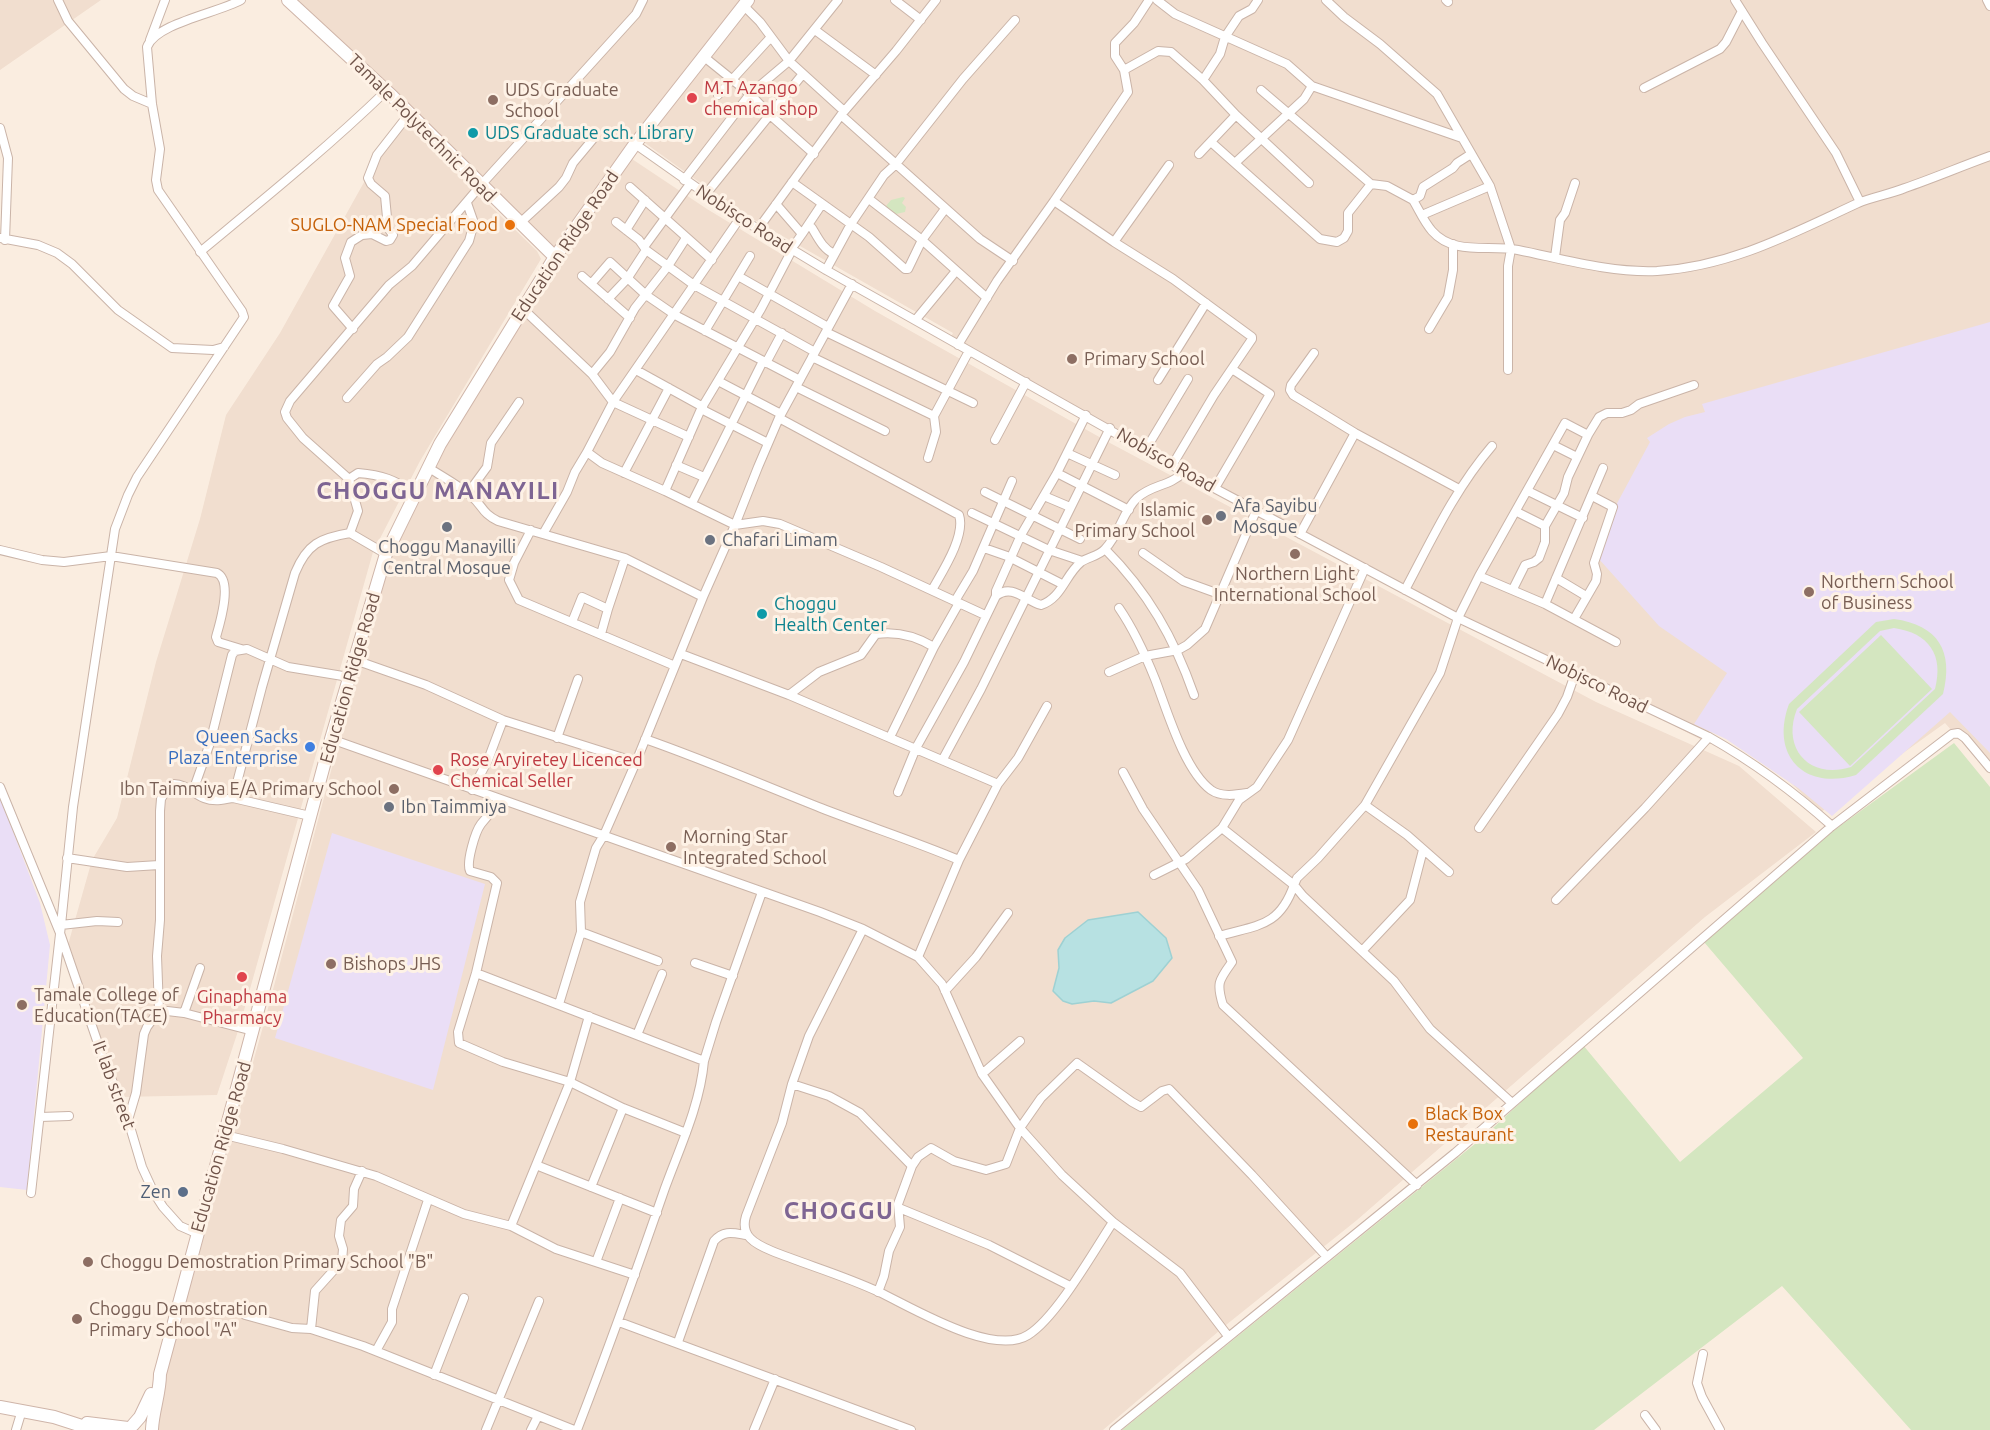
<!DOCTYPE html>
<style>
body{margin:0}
canvas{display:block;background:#faede0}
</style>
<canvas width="1990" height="1430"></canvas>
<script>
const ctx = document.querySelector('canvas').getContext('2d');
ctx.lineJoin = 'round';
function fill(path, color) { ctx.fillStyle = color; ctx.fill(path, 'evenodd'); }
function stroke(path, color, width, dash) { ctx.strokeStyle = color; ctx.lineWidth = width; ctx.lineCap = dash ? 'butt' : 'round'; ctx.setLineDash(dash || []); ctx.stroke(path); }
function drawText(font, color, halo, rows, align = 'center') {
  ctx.font = font + ' Ubuntu,sans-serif'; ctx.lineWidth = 6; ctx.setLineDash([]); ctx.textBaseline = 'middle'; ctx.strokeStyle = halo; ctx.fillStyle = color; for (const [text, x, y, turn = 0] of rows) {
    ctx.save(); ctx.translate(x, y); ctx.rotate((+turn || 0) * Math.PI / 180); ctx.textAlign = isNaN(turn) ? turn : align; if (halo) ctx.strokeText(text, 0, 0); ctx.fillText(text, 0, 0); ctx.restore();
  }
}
fill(new Path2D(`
 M0 0H101L0 70Z
 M291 0H1990V774L1945 723 1821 812 1790 782 1711 728 1704 741 1253 514 1257 506 950 339 953 333 742 213 634 135 548 257Z
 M397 123 408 126 537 251 541 259 420 461 373 552 239 1028 217 1095 120 1097 66 952 92 860 117 818 156 662 200 519 226 415 280 333Z
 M632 159 707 209 875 311 1110 443 1596 702 1739 766 1816 832 1705 917 1357 1220 1226 1325 1103 1430H157L153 1419 266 1016 344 722 391 552 461 417 544 285Z`), '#f1decf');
fill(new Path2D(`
 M1990 322V753L1950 712 1832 816 1798 788 1726 739 1694 724 1727 673 1659 626 1598 558 1614 509 1650 442 1647 438 1669 424 1685 417 1705 412 1702 404Z
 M0 797 40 903 50 945 27 1190 0 1187Z
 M332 833 485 884 433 1090 275 1038Z`), '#eadef6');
fill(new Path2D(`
 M903 197 905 198 902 203 906 207 905 212 896 214 886 206 891 200Z
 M1894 619C1938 625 1954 651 1943 694L1856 775C1804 791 1770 755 1789 704L1876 622ZM1894 628C1929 633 1944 655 1935 689L1851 767C1810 780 1781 749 1797 709L1880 631Z
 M1881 635 1932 689 1850 766 1799 712Z
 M1954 743 1990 787V1430H1911L1782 1286 1594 1430H1122L1481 1139 1583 1045 1680 1162 1803 1058 1704 942 1829 834Z`), '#d4e6c0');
const water = new Path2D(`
 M1138 912 1166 938 1172 958 1153 981 1111 1003 1094 1001 1072 1004 1063 1001 1053 991 1059 968 1058 950 1065 938 1088 920Z`);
fill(water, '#b7e1e2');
stroke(water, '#9ed1d3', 1.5);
const street = new Path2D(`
 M58 0 68 21 124 89 133 96 152 104
 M895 0 921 20
 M1157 0 1175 14 1287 64 1312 86 1462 138
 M1258 0 1252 9 1239 16 1225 37 1220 54 1203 80 1236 115 1309 183
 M1326 0 1344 17 1380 44 1437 94 1490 186 1511 249 1508 266V370
 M1446 0 1448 2
 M1735 0 1762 43 1836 153 1860 202
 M1987 0 1990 6
 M743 5 760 22 789 61 844 111
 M815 30 876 75
 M150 40 165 0
 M703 56 750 94 769 114 814 154
 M1124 70 1158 51 1171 52 1203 80
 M1644 88 1720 49 1726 42 1742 11
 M1261 90 1371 184
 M718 95 771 37
 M841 115 980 239 1013 261
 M0 128 8 158 5 240
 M1211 142 1320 239 1337 242 1344 238 1348 231V213L1371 184 1387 186 1413 200 1420 196 1423 187 1453 168 1457 163 1471 154
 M635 144 740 218 826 270 1184 472 1458 618 1709 737C1753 762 1794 792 1832 826
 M1199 154 1236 115
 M1235 163 1304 99 1312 86
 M684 180 750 94 789 61 838 0
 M792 182 869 237 905 269H908L922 240 945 209
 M630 187 712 260
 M706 194 802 75
 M869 199 922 240 987 298
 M1413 200C1419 210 1424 222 1432 231 1454 256 1489 244 1518 250 1563 259 1610 273 1657 271 1732 266 1791 234 1858 203 1873 197 1890 194 1905 188 1934 178 1962 166 1990 156
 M1054 201 1128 92 1124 70 1115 56V43L1134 23 1149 0
 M776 204 802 234 822 204
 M1422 215 1490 186
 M740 218 613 402 587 452 602 463 665 491 735 525 763 521 780 524 881 567 985 615
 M616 222 639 240 646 250 694 285 815 352
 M520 223 559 187 566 178 573 163 593 139
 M812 228C818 238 823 249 834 254
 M758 229 841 115 896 51 936 0
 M626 230 645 200
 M0 238 38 245 57 253 72 264 118 310 172 348 213 350 224 347
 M1114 242 1169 165
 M795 244 802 234
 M644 247 690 184
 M200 252C264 199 327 148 386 91
 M1555 257 1560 220 1565 213 1575 183
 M826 270 851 224 884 175 896 164 963 79 1015 20
 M582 276 630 318
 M738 276 828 327
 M591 284 610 262 646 295 675 315 800 380
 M608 299 627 279 646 250
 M522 308 592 374 613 402 689 437
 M918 317 956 271
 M353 329 333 306 350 276 345 258 351 242 362 235 372 234 386 241 390 240 393 235 388 228 385 196 371 184 368 178 377 155 409 114
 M1429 329 1448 297 1453 270V244
 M705 331 750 256
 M826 332 973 403
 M958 345 997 281 1054 201 1114 242 1173 279 1252 337V339L1214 395 1173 464
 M1314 353 1291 385 1290 390 1293 395 1355 433 1459 489
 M812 357 934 416
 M766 363 782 333
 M636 370 703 407
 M592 374 610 352 635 308 668 266 686 238
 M1158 380 1206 303
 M718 381 781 414
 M796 387 885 431
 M347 398 377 364 387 357 408 337 469 241 474 223 467 203
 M701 409 768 443
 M779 418 959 515C966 536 942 572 932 590
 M995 440 1026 382
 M1553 445 1577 457
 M1146 449 1188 379
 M1067 453 1115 475
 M928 458 936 432 934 416 969 351
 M676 465 704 477
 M429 468C443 477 458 485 470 495 483 505 481 513 498 521L625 558 703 597
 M624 473 669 388
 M1057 473 1129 510
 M349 479 358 473C383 475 394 480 415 493
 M1215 488 1270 394 1232 369
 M665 491 701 409 761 309 792 250
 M1528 491 1583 518
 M985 492 1080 539
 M468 493 487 467 491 443 519 402
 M1044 496 1070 507
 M692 503 763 361
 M1517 512 1545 526
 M972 513 1049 550 1082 561
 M531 530 514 563 509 580 519 600 675 666
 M543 534 567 492 575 472 587 452
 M1300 534 1355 433
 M984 548 1007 556 1060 583
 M1105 549C1148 592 1174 638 1194 695
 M0 550 42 560 64 562 111 556 217 573C233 581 220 623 216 637L218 642 241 649
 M1143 553 1183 581 1219 594
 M386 554 350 533 358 511 349 479 303 438 287 418 285 412 290 401 389 285 412 266 481 185 636 14 643 0
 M1479 576 1545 604 1616 642
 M1556 578 1586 596
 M1513 589 1525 565 1534 562 1539 558 1545 542V526L1564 493 1568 477 1588 435
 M1405 590C1431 541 1455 489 1492 446
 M996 596V591L1021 535 1057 473 1086 415
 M955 601 973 571 1012 481
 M1545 604 1603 468
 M1119 608C1134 630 1145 654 1155 679 1167 710 1184 770 1211 790 1221 797 1235 795 1247 793
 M608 609 625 558
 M1574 619 1596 581 1597 574 1594 563 1613 507 1592 496
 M572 622 582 597 608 609 601 634
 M681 654 789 695 998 784
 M355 660 426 685 503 720 636 762
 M1109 672 1145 656 1178 650 1187 645 1205 629 1256 511
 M789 695 819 672 861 655 876 634C897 631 916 636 934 647
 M892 733 934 647 959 603
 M557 738 578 679
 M331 739 820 912 863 929 918 957 942 984 982 1074 1020 1128 1062 1175 1113 1222 1180 1273 1228 1336
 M645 739C705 760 763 785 821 808 867 826 914 841 959 860
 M943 759 981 689 1110 428
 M1123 772 1143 809 1198 890 1232 962C1219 980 1216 983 1223 1005L1417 1185
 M0 787 60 933 103 1058 128 1120 142 1167 154 1193 163 1207 180 1226 196 1233
 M472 790 488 760 503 720
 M193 791 210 743 232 655 235 651 247 649 288 667 349 677
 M898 792 916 748 964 662 996 596C1012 583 1026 601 1041 605 1062 598 1065 575 1081 562 1088 557 1099 556 1105 549 1119 535 1123 511 1137 498 1152 484 1169 487 1184 472
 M233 798 310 816
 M498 800C493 810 488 816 481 824 475 832 466 863 470 871L491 877 497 883 476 973 458 1032 459 1043 503 1062 570 1082 623 1108 686 1133
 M1365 805 1407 835 1449 872
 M1479 828 1558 714 1567 697 1575 674
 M67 858 127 867 159 865
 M1154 875 1186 859 1222 828 1239 800 1257 787 1288 740 1365 568
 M1556 900 1645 808 1709 737
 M61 925 97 921 118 922
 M863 929 809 1036 792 1084 782 1123 746 1216C740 1236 755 1244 772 1251 807 1265 845 1276 879 1292 913 1308 993 1357 1028 1335 1056 1318 1094 1251 1113 1222
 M581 932 658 961
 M1219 936C1256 925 1279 928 1294 885L1222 828
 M1362 951 1410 900 1423 850
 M918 957 959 860 998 784 1018 758 1047 706
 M695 963 733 976
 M476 973 704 1061C700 1105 680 1147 665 1188 637 1269 608 1350 577 1430
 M945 991 976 957 1008 913
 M559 1004 581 932 580 902 596 848 604 835 636 762 703 597 735 525 758 467 779 418 852 284
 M159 1010 184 1013 253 1031
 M184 1013 200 968
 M637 1035 662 974
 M704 1061 716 1022 762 892
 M982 1074 1020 1041
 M792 1084 829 1096 860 1113 912 1166
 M1512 1103 1430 1029 1394 981 1303 896 1294 885 1297 878 1318 858 1365 805 1440 673 1458 618 1479 576 1565 423 1588 435 1599 417 1607 413H1622L1631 410 1639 404 1694 385
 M40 1117 69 1116
 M128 1120 136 1093 144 1034 147 1027 159 1010 157 956 160 920V811L161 799 167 789 174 784C186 784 193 794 204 798 214 802 223 800 233 798L262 687 295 573C307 544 320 538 350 533
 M225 1135 283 1149 376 1176 464 1214 511 1226 556 1249 635 1275
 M536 1165 657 1213
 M591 1187 623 1108
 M31 1193 61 925 73 807 115 529 128 495 137 477 244 317 242 311 158 190 156 180 160 149 152 104 147 47C156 23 218 13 241 0
 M899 1208 989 1245 1070 1286
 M511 1226 570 1082 589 1016
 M596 1262 620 1198
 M878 1292 884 1276 889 1251 900 1227 898 1204 912 1166 918 1157 931 1148 954 1161 986 1170 1006 1164 1020 1128 1041 1098 1077 1063 1132 1102 1141 1107 1162 1091 1169 1089 1252 1175 1327 1257
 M245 1315 292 1328 311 1329 363 1346 574 1430
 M619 1322 911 1430
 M311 1329 315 1291 342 1261 343 1249 339 1236 341 1220 353 1206 354 1189 362 1171
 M678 1342 714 1241C724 1230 733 1233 746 1235
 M376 1351 392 1322V1309L428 1200
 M1703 1354 1697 1383 1702 1397 1720 1430
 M434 1375 464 1298
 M1645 1415 1656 1430
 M16 1430 22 1410
 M486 1430 539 1301
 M531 1430 538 1416
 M754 1430 775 1379
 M1114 1430 1455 1153 1832 826 1952 734 1958 733 1965 738 1990 768`);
const secondary = new Path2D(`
 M288 0 393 97 555 257
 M0 1407 54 1417 94 1430
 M87 1423 128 1428
 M133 1425 140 1417 151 1394
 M152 1429C153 1410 160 1393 160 1374L331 739 386 554 440 444 555 257 635 144 748 0`);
stroke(street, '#cab4a8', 10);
stroke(secondary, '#cfb5a9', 14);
stroke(street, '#fff', 8);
stroke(secondary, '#fff', 12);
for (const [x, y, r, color] of [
 [692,98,6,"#e0444e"],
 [493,100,6,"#8d6e63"],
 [473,133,6,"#0f9aa8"],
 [510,225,6,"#e8710a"],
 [1072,359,6,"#8d6e63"],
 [1221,516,6,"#6b7280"],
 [1207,520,6,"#8d6e63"],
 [447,527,6,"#6b7280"],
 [710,540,6,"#6b7280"],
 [1295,554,6,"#8d6e63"],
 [1809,592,6,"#8d6e63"],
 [762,614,6,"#0f9aa8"],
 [310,747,6,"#3f7fe0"],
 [438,770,6,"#e0444e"],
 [394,789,6,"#8d6e63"],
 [389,807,6,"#6b7280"],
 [671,847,6,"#8d6e63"],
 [331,964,6,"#8d6e63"],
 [242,977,6,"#e0444e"],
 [22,1005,6,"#8d6e63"],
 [1413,1124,6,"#e8710a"],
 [183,1192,6,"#5c6f8a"],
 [88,1262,6,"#8d6e63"],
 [77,1319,6,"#8d6e63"]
]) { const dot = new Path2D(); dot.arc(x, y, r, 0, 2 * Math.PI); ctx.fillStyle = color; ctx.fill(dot); stroke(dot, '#fef2e6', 2); }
drawText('18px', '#be3a42', '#fef2e6', [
 ["M.T Azango",704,88],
 ["chemical shop",704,109],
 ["Rose Aryiretey Licenced",450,760],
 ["Chemical Seller",450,781],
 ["Ginaphama",242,997,"center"],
 ["Pharmacy",242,1018,"center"]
], 'left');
drawText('18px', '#785e54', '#fef2e6', [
 ["UDS Graduate",505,90],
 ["School",505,111],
 ["Primary School",1084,359],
 ["Islamic",1195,510,"right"],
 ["Primary School",1195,531,"right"],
 ["Northern Light",1295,574,"center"],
 ["International School",1295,595,"center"],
 ["Northern School",1821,582],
 ["of Business",1821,603],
 ["Ibn Taimmiya E/A Primary School",382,789,"right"],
 ["Morning Star",683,837],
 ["Integrated School",683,858],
 ["Bishops JHS",343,964],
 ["Tamale College of",34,995],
 ["Education(TACE)",34,1016],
 ["Choggu Demostration Primary School \"B\"",100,1262],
 ["Choggu Demostration",89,1309],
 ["Primary School \"A\"",89,1330]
], 'left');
drawText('18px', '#6f5349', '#fef2e6', [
 ["Tamale Polytechnic Road",422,128,45],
 ["Nobisco Road",744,219,33],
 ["Education Ridge Road",565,246,-56],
 ["Nobisco Road",1166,460,30],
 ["Education Ridge Road",350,678,-74],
 ["Nobisco Road",1597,684,26],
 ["It lab street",114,1085,70],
 ["Education Ridge Road",221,1147,-74]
]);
drawText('18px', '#0d838f', '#fef2e6', [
 ["UDS Graduate sch. Library",485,133],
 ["Choggu",774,604],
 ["Health Center",774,625]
], 'left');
drawText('18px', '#c56008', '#fef2e6', [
 ["SUGLO-NAM Special Food",498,225],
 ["Black Box",1425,1114,"left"],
 ["Restaurant",1425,1135,"left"]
], 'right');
drawText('18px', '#5b616d', '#fef2e6', [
 ["Afa Sayibu",1233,506],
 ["Mosque",1233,527],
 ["Chafari Limam",722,540],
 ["Choggu Manayilli",447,547,"center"],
 ["Central Mosque",447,568,"center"],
 ["Ibn Taimmiya",401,807]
], 'left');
drawText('18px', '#366cbe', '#fef2e6', [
 ["Queen Sacks",298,737],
 ["Plaza Enterprise",298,758]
], 'right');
drawText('18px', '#4e5e75', '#fef2e6', [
 ["Zen",171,1192]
], 'right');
ctx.letterSpacing = '1.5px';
drawText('bold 24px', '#7e6593', '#fef2e6', [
 ["CHOGGU MANAYILI",438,491],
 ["CHOGGU",839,1211]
]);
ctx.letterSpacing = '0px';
</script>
